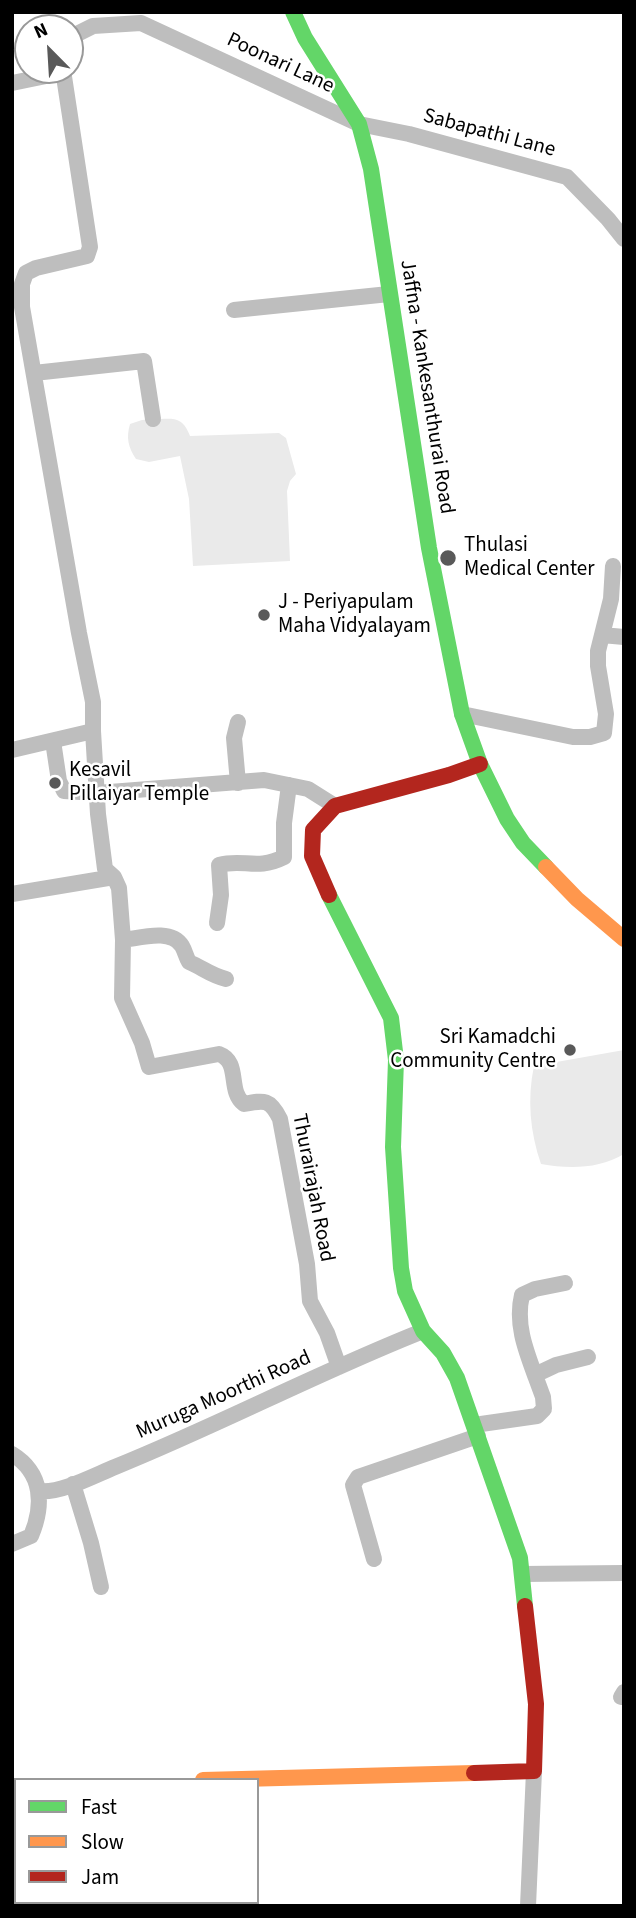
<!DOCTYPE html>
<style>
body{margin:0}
#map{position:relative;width:636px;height:1918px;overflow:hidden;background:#fff;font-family:"Source Sans 3",sans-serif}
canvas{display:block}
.frame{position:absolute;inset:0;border:14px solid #000;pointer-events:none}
.legend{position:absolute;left:14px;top:1778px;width:245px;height:126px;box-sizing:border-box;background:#fff;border:2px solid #999;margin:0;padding:9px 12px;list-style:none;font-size:21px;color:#000}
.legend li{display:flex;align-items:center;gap:14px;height:35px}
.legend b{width:35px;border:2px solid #999}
.north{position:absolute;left:14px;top:14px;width:70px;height:70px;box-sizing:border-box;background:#fff;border:2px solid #999;border-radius:50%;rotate:336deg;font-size:19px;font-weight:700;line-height:28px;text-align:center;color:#000}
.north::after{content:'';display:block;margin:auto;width:24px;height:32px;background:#595959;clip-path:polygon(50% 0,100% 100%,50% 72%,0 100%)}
</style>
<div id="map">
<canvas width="636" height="1918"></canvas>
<div class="frame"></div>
<ul class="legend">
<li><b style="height:9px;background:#63d668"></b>Fast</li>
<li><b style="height:9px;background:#ff974d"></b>Slow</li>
<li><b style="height:9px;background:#b3261e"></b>Jam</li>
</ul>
<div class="north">N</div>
</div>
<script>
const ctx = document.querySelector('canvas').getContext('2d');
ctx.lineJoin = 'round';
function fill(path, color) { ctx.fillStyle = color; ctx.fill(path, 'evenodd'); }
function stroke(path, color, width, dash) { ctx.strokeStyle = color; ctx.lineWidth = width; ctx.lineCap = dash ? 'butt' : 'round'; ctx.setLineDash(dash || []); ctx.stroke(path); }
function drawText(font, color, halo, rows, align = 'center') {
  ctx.font = font + ' "Source Sans 3",sans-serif'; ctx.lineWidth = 5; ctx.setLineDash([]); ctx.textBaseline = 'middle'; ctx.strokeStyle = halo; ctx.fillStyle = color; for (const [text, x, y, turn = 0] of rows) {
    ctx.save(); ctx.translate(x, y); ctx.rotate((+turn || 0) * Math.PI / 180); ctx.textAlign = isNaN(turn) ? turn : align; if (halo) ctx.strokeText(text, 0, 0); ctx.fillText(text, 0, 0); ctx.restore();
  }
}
fill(new Path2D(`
 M153 419C173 419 182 415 190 436L279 433 286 438 296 474 290 481 287 491 290 561 193 566 189 499 180 456 149 462 136 459C128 447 126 438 130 424L142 420Z
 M624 1050V1154C599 1169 569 1169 541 1164 530 1132 527 1099 534 1066Z`), '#eaeaea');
stroke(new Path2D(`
 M70 44 75 35 93 26 141 23 359 124 409 134 567 177 608 219 624 239
 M12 83 51 75 58 70
 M234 310 389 294
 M34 373 144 361 153 419
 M602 635 624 637
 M462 714 573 737H590L604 733 606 714 598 666V651L611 599 613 566
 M53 741 59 781 64 791 97 793 264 780 308 789 335 806
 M12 750 93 731V702L79 633 22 307V284L26 273 36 268 87 256 90 247 63 70
 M238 783 234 738 238 722
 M114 877 119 888 123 940 122 998 142 1043 149 1067 219 1054C241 1062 227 1091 244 1104 265 1100 270 1099 280 1119L307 1264 310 1301 327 1333 339 1367
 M12 894 114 877 105 869 98 814 93 731
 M217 923 221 895 219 865C244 858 256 871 284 857V823L289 785
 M123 940C140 938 171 928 182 946 185 951 186 957 189 962 203 968 210 975 226 979
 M536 1378C526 1351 515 1324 522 1295L535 1289 565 1283
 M474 1425 537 1416 544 1409 543 1397 536 1378 539 1373 556 1365 588 1357
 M12 1454C43 1473 44 1505 31 1536L12 1544
 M73 1484 91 1543 101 1587
 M39 1491C60 1494 95 1475 115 1467 219 1425 319 1372 423 1331
 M374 1559 353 1485 358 1477 478 1436
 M522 1574 624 1573
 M621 1697 624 1692
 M35 1902 36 1906
 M528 1906 534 1771`), '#bebebe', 16);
stroke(new Path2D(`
 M293 12 305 38 359 124 371 169 429 548 462 714 480 764 507 819 523 843 546 867
 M329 895 391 1018 396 1060 393 1147 401 1268 405 1291 423 1331 443 1353 457 1378 520 1558 525 1606`), '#63d668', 16);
stroke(new Path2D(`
 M546 867 577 899 624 939
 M203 1780 474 1773`), '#ff974d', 16);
stroke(new Path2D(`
 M329 895 312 856 313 830 335 806 449 775 480 764
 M474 1773 534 1771 536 1704 525 1606`), '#b3261e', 16);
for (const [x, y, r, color] of [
 [448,558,9,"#595959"],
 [264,615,7,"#595959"],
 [55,783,7,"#595959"],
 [570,1050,7,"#595959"]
]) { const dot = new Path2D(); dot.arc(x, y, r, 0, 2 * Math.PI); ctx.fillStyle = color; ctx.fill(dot); stroke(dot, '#fff', 2.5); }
drawText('21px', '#000', '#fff', [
 ["Poonari Lane",280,64,25],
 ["Sabapathi Lane",489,134,15],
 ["Jaffna - Kankesanthurai Road",426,387,81],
 ["Thurairajah Road",312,1188,79],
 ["Muruga Moorthi Road",224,1396,-24]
]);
drawText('21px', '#000', '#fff', [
 ["Thulasi",464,546],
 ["Medical Center",464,570],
 ["J - Periyapulam",278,603],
 ["Maha Vidyalayam",278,627],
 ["Kesavil",69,771],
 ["Pillaiyar Temple",69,795],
 ["Sri Kamadchi",556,1038,"right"],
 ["Community Centre",556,1062,"right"]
], 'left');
</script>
